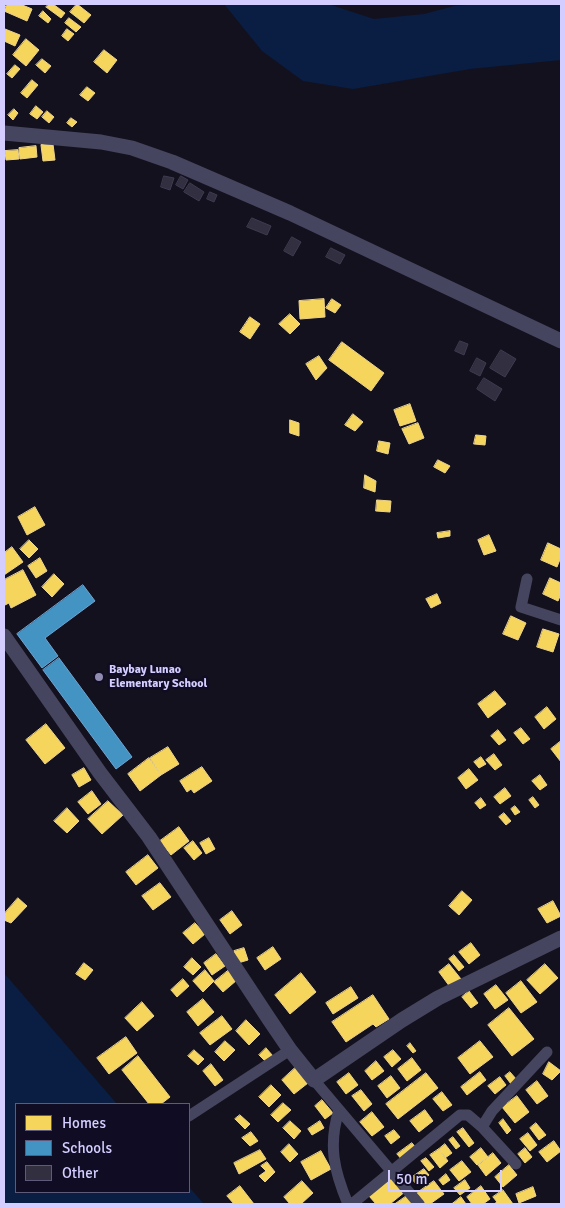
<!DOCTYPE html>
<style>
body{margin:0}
#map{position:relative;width:565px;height:1208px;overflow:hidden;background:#14111e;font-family:Signika,sans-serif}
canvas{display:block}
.frame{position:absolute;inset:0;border:5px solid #d3ceff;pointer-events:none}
.legend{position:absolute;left:15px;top:1103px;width:175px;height:90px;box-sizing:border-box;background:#100c23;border:1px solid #5e5a7b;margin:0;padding:6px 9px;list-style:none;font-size:15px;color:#d3ceff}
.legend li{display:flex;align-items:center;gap:10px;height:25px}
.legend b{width:25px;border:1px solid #5e5a7b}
.scale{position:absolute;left:388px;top:1170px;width:114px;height:22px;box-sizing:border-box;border:2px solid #d3ceff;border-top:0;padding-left:6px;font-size:15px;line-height:18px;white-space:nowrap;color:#d3ceff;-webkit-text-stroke:4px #100c23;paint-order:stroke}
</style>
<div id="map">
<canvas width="565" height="1208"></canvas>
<div class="frame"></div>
<ul class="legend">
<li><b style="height:14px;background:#f6d55c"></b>Homes</li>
<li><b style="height:14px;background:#4393c3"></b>Schools</li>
<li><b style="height:14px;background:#322f40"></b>Other</li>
</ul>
<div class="scale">50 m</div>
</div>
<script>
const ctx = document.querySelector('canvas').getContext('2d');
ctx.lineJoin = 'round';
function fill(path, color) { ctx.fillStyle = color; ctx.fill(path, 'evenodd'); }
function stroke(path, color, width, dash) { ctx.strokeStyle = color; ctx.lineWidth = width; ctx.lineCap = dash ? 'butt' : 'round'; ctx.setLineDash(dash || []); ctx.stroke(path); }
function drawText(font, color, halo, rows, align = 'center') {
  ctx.font = font + ' Signika,sans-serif'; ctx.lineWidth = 5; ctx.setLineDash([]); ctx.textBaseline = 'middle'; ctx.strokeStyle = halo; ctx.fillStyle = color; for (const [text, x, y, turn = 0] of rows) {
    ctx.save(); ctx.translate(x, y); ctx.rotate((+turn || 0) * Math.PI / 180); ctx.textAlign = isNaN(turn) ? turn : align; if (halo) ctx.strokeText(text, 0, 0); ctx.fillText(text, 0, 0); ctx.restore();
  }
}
fill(new Path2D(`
 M224 4H328L374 19 424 14 454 6 482 4H561V60L470 69 353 89 303 81 262 51Z
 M4 973 117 1104H16V1192H189V1187L204 1204H4Z`), '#091e42');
const homes = new Path2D(`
 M7 4H20L32 9 27 21 4 11Z
 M49 4H53L65 13 61 18 46 7Z
 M77 4 91 15 84 23 70 12Z
 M43 11 51 19 48 23 39 16Z
 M69 18 81 27 76 32 65 23Z
 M5 29 20 35 15 46 4 41Z
 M67 29 74 34 68 41 62 36Z
 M26 39 39 50 26 66 13 55Z
 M104 50 117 60 107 73 94 62Z
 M42 59 51 66 45 73 36 65Z
 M15 65 20 69 12 78 7 74Z
 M32 80 38 85 27 98 21 93Z
 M87 87 95 93 88 101 80 95Z
 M36 106 43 112 37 119 30 114Z
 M14 109 18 113 13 120 8 115Z
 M47 111 54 117 49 123 42 117Z
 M71 118 77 122 72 127 67 123Z
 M53 144 55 160 43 161 41 145Z
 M36 146 37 157 20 159 19 148Z
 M18 150 19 159 6 160 5 151Z
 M324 299 325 317 300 319 299 301Z
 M332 299 341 305 335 313 326 308Z
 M290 314 300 324 290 334 279 324Z
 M250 317 260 324 250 339 240 332Z
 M342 342 384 373 371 391 329 360Z
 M319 356 327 368 316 380 306 364Z
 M410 404 416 421 400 426 394 410Z
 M353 414 363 422 355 431 345 425Z
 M290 420 299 423V436L290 433Z
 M418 423 424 438 409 444 402 429Z
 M476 435 486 436 485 445 474 444Z
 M379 441 390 443 388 454 377 451Z
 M438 460 450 466 445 473 434 467Z
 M365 475 376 481 375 492 364 488Z
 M377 500 391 501 390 512 376 511Z
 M35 507 45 525 27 535 18 517Z
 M450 531V536L438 538 437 533Z
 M489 535 496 551 484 555 478 540Z
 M29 540 38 549 29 558 20 549Z
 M548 543 561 549V557L557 567 541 560Z
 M12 547 23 562 4 575V553Z
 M40 558 47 571 36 578 28 566Z
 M23 570 36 595 11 608 9 603 5 605 4 580Z
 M54 574 64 584 52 597 42 587Z
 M550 578 561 583V594L558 601 543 594Z
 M437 594 441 603 431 608 426 599Z
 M511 616 526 623 518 640 503 634Z
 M543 629 559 634 553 652 537 647Z
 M495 691 506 704 488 718 478 704Z
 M547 707 556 719 544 729 535 717Z
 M46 724 65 748 45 764 26 740Z
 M521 728 530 739 523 744 514 733Z
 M498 730 506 740 499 745 491 736Z
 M561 741V762L551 749Z
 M168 747 179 764 161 775 150 758Z
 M494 754 502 765 495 770 486 760Z
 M481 757 486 764 479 768 474 762Z
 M149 758 161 775 140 791 128 774Z
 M202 767 212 781 194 793 191 789 187 792 180 781Z
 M84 768 91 780 79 787 72 775Z
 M469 769 478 780 466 789 458 778Z
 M540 775 547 785 540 790 532 781Z
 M505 788 511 796 500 804 494 797Z
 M92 791 101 804 88 814 78 802Z
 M533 797 539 805 535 808 529 800Z
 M481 798 486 805 480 809 475 803Z
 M108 801 123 815 102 834 88 819Z
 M515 806 520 812 515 815 511 809Z
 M67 808 79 821 67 833 54 821Z
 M504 813 511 821 506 825 499 817Z
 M179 827 189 841 171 855 160 841Z
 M209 838 215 849 206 854 200 843Z
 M193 841 202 853 194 860 184 848Z
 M148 855 158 868 136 885 126 872Z
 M160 883 171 897 153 910 142 896Z
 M462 891 472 900 459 915 449 906Z
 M18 898 27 906 11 923 4 920V914Z
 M553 901 561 916 547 923 538 909Z
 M232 911 242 925 230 934 220 920Z
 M195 923 205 934 193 944 183 933Z
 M471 943 480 955 469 964 459 952Z
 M273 947 281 959 265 970 257 958Z
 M244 948 248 960 238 963 234 951Z
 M216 954 225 966 212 975 204 963Z
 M454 955 464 967 459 971 449 959Z
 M192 958 201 967 193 975 184 967Z
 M84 963 93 970 85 980 76 974Z
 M449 964 461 979 450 987 439 972Z
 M545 964 558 978 540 994 527 980Z
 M205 970 214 981 203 992 193 981Z
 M229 970 237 980 223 992 214 982Z
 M301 973 316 992 290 1014 275 995Z
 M183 979 189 986 177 997 171 990Z
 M521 981 537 1002 521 1013 506 993Z
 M496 985 508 1000 495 1009 484 994Z
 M351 987 358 998 333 1014 326 1003Z
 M469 991 478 1003 471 1008 462 997Z
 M373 995 389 1019 376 1027 373 1024 346 1042 332 1022Z
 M203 999 214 1012 198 1026 187 1012Z
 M142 1002 154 1016 137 1031 125 1018Z
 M509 1008 534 1039 512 1056 488 1025Z
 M222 1016 232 1029 210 1045 200 1033Z
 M246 1020 260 1034 249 1045 236 1031Z
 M126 1037 137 1053 109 1074 97 1058Z
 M225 1041 235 1050 224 1061 215 1052Z
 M480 1041 493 1057 470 1074 458 1058Z
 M410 1043 416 1051 413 1053 407 1046Z
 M266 1048 273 1056 267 1063 259 1055Z
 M194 1050 204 1059 198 1065 188 1056Z
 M393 1050 401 1059 392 1067 384 1057Z
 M138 1056 170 1097 161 1104H149L122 1070Z
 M412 1058 421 1070 407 1081 398 1069Z
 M376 1061 384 1071 372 1080 365 1071Z
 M549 1062 561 1071 552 1080 543 1074Z
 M211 1064 223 1080 215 1086 203 1071Z
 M295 1068 308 1083 294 1094 282 1080Z
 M480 1072 486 1080 467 1095 461 1087Z
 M510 1072 517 1080 511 1084 505 1076Z
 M349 1073 358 1085 346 1094 337 1082Z
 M426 1073 438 1088 398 1119 386 1104Z
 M391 1076 400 1088 387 1098 378 1086Z
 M500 1077 506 1085 495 1094 488 1086Z
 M537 1081 548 1096 537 1104 526 1090Z
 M271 1085 281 1095 269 1107 259 1097Z
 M361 1090 372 1104 364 1111 352 1096Z
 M442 1092 452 1105 443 1111 433 1099Z
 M517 1096 529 1112 515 1123 502 1107Z
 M322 1100 333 1113 325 1119 315 1106Z
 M283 1103 291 1110 278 1122 271 1115Z
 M425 1110 433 1121 419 1132 410 1121Z
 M372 1112 384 1127 372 1136 360 1122Z
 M240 1115 250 1124 245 1129 235 1119Z
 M503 1119 511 1130 507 1134 499 1123Z
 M290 1121 301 1131 294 1139 283 1128Z
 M320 1121 324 1128 312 1135 308 1129Z
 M536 1123 546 1135 539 1140 530 1128Z
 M463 1128 474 1143 469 1147 457 1132Z
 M394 1130 400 1137 391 1144 385 1136Z
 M251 1132 258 1141 250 1146 242 1138Z
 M528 1133 537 1145 530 1151 520 1139Z
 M453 1137 460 1146 456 1149 449 1140Z
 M554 1141 561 1151 547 1162 539 1152Z
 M412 1143 417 1149 402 1160 397 1154Z
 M289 1144 298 1154 290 1162 281 1152Z
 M445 1144 452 1153 445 1158 439 1149Z
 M481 1148 488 1157 477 1165 470 1157Z
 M525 1148 532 1157 525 1163 518 1154Z
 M439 1149 448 1161 440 1168 430 1155Z
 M260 1150 266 1159 239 1174 234 1163Z
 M321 1151 331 1169 311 1180 301 1162Z
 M493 1153 501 1163 486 1176 478 1165Z
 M426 1158 434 1167 429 1171 421 1161Z
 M462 1161 471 1172 459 1181 450 1170Z
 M267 1162 275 1172 265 1182 259 1176 266 1171 261 1166Z
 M509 1165 517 1175 503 1187 495 1177Z
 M424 1169 429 1175 417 1185 411 1178Z
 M446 1174 450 1180 443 1185 439 1180Z
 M394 1176 406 1191 390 1204H376L369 1196Z
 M465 1180 470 1188 460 1195 454 1188Z
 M302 1181 313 1193 301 1204H290L284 1197Z
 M434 1181 444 1194 430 1204H426L417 1193Z
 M240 1186 254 1204H234L227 1196Z
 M481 1186 490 1199 483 1204H472L467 1197Z
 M533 1187 536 1196 519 1203 516 1194Z
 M503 1190 513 1204H494L497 1202 493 1197Z
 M408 1195 415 1204H395Z
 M461 1197 466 1204H452Z`);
fill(homes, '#f6d55c');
stroke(homes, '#ecd38d', 1);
const schools = new Path2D(`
 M83 585 95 601 45 638 58 656 42 668 17 634Z
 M59 658 132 757 116 769 43 670Z`);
fill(schools, '#4393c3');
stroke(schools, '#6ea5d5', 1);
const building = new Path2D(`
 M164 176 174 178 170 190 161 187Z
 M181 176 188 180 183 189 176 185Z
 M190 183 204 192 199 201 184 192Z
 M210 192 217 195 214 202 207 199Z
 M252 218 271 226 267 235 247 227Z
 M292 237 301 242 293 256 284 251Z
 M331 248 345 255 340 264 326 257Z
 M460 341 468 344 464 355 455 351Z
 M501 350 516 359 505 377 490 368Z
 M477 358 486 363 480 376 470 371Z
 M484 378 502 389 495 401 477 389Z`);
fill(building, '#322f40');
stroke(building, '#3f3b52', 1);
stroke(new Path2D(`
 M527 579 521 607 561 620
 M314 1080 419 1204
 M339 1110C328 1145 334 1171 348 1204
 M189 1116 290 1050
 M482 1127 492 1111 547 1052
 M352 1204 460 1115H468L482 1127 516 1164`), '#46455f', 11);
stroke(new Path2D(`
 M4 133 101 142 132 148 172 162 290 213 561 341
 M4 636 100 773 149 837 269 1019 290 1050 314 1080 402 1020 438 998 561 938`), '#46455f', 15);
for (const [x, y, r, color] of [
 [99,677,5,"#908cb0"]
]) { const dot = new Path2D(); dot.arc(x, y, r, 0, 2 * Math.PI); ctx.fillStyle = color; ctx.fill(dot); stroke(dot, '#100c23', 2); }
drawText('bold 12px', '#d3ceff', '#100c23', [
 ["Baybay Lunao",109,670],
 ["Elementary School",109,684]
], 'left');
</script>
